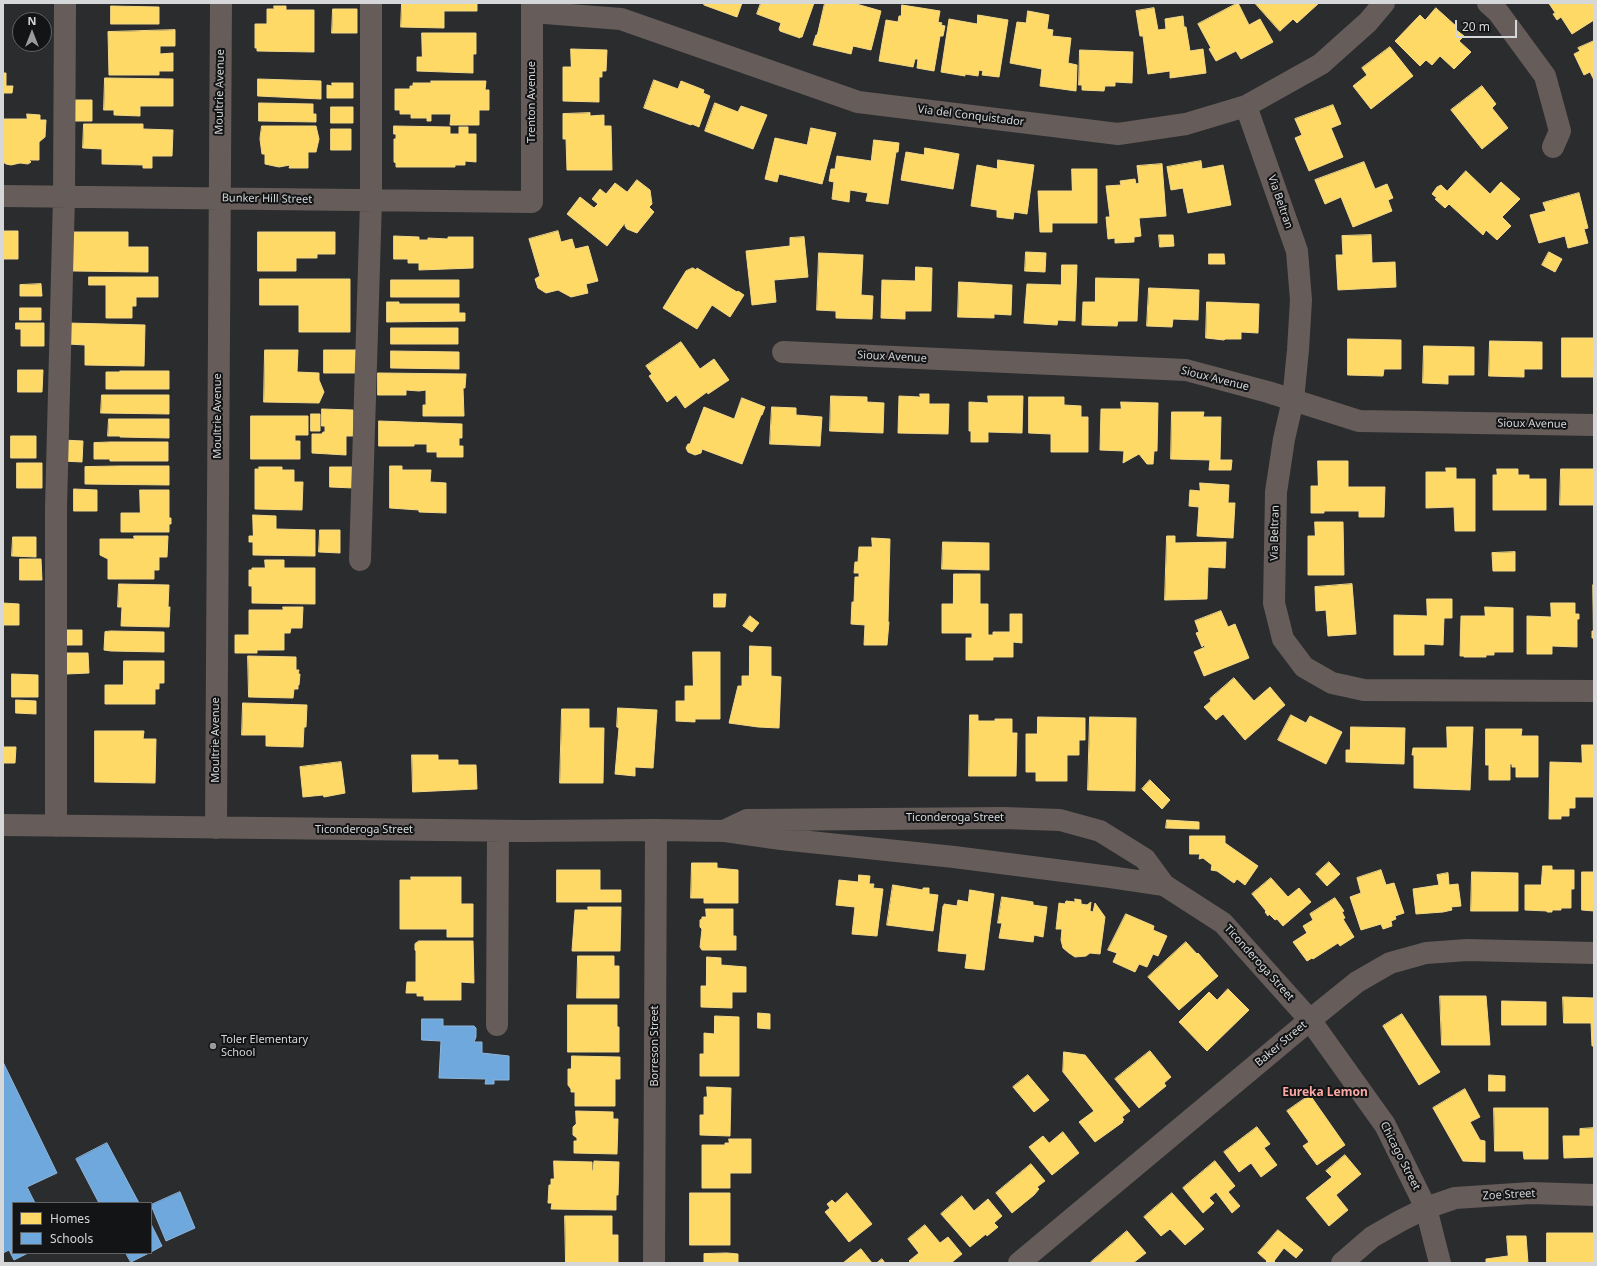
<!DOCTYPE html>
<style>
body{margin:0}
#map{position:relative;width:1597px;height:1266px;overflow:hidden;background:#2a2c2e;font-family:"Noto Sans",sans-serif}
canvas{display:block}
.frame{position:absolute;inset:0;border:4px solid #d6d7d9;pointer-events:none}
.legend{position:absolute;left:12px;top:1202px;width:140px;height:52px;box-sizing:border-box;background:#131415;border:1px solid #616263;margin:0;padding:5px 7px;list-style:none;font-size:12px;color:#d6d7d9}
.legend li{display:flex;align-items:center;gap:8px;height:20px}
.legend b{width:20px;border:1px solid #616263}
.north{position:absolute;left:12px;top:12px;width:40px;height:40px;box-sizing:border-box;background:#131415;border:1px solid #616263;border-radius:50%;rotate:0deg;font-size:11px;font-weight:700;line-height:16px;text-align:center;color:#d6d7d9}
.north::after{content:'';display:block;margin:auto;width:14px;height:18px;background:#9a9b9d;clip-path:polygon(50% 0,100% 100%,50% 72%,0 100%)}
.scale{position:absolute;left:1455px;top:20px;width:62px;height:18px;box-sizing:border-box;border:2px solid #d6d7d9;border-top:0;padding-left:5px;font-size:12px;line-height:14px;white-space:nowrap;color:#d6d7d9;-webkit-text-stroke:3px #131415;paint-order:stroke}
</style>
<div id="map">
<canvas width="1597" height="1266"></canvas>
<div class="frame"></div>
<ul class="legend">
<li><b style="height:11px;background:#ffd966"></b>Homes</li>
<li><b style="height:11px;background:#6fa8dc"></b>Schools</li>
</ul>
<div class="north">N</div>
<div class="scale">20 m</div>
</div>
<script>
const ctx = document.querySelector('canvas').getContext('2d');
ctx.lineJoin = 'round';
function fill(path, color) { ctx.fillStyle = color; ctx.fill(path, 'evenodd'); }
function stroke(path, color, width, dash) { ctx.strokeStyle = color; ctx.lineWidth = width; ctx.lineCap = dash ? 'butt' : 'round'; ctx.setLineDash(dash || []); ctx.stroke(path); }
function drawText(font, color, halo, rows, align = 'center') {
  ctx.font = font + ' "Noto Sans",sans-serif'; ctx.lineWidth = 4; ctx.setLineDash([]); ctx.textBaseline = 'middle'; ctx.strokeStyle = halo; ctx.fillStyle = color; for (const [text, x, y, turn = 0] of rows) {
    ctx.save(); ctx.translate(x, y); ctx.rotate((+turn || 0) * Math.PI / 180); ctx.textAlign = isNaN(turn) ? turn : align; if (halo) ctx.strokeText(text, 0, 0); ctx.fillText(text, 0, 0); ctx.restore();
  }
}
const homes = new Path2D(`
 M402 3H477V11H444V28L401 27Z
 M705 3H742L737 17 704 5Z
 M761 3H814L802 37H800V38L780 31 779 29 781 23 757 14Z
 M825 3H853L881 11 871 50 853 46 851 54 813 45 816 35H817Z
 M1238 3 1249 25 1260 19 1273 42 1241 59 1236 51 1216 61 1209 49 1211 48 1198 24Z
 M1255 3H1319L1297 23 1293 19 1280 31Z
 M1549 3H1594V20L1572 34 1561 17 1557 20 1553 14 1555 13Z
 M902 5 940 11 938 22 942 23 941 25 945 26 943 36H940L934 71 917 68 918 59H915L913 67 879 61 886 20 898 22 899 16H901Z
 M111 6 159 7V24H111Z
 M274 6H286V10H314V52L257 51V48H255V24H267V9H274Z
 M1154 8 1158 30 1166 29 1165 19 1183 16 1184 27H1186L1190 51 1203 49 1206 73 1170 78V71L1148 74 1143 36H1140L1136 11Z
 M1436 8 1457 27 1455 29 1464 36 1459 41 1471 52 1454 69 1440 56 1432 65 1426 60 1420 66 1395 41 1420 15 1425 20Z
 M333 9H357V33H332Z
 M1028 11 1049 15 1047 29 1053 30 1052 36 1071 38 1068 63 1077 65 1076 91 1040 86 1042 69 1010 63 1017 22 1026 23Z
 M978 15 1008 20 999 77 982 75 983 71 979 70 978 76 965 74V76L941 72 949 19 977 24Z
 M175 30V46H160V54L173 53V71H159V75H109L108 32Z
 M422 33H476V54H473V73L417 71V57H422Z
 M1594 41V80L1590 72 1584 75 1574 54 1580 51 1578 48Z
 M1390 47 1413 76 1371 109 1353 86 1367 75 1362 68Z
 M571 49 607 50 606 71H602V77H599V102L563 101V67H571Z
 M1080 50 1133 52 1132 83 1115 82V86H1105L1104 91 1082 90V85H1079Z
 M3 73H6V86H13L12 93H3Z
 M105 78 173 79V106H140V116L114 115V110H104Z
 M258 79 321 81V99L258 96Z
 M654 80 678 89 681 81 704 90 703 93 710 96 699 127 692 124 691 125 644 108Z
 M431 81H486L485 90H489V110H479V125H450L451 114H431V121H427V118H411V114H400V110H395V89H410V86H413V83H431Z
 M332 83H353V98H327V85L332 86Z
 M1482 86 1496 104 1492 108 1508 128 1482 149 1451 110Z
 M69 100H92V121H69Z
 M259 103 313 104V114H316V122L259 121Z
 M715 103 738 112 741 106 767 115 753 149 705 131Z
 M1333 105 1341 124 1331 128 1343 157 1309 171 1295 138 1302 135 1295 119Z
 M331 107H353V123H331Z
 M590 113V116L604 115V126H611L612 170H567L566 139H563V114Z
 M27 114 40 115V120H46L45 137 39 142V160H29L31 162 28 164 20 163 11 165 6 164 3 162V119H27Z
 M84 124H143V129L173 130 172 156H152V168H143V165L102 164V149L83 148Z
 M262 126H316L319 139 316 152H308V168H289L290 165 279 167 265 164V154H262L260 139Z
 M394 126 450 127V134H459V127H468V134H476V162L465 161V165H455V167H396V163L394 162V139H396V134H394Z
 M811 128 836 133 822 184 779 174 777 182 765 179 775 138 807 145Z
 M331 129H351V150H331Z
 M874 140 899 143 898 152H896L888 204 866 201 868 193 850 190 849 202 832 199 834 182 829 181 831 169H835L837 156 871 161Z
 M925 148 959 154 953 189 901 180 906 152 924 155Z
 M998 160 1034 165 1027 214 1014 212 1013 219 997 217V210L971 206 977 165 997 169Z
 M1201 161 1202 169 1223 165 1231 205 1188 213 1183 188 1171 190 1167 167Z
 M1364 162 1375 189 1387 184 1393 198 1388 200 1392 211 1353 227 1341 197 1325 204 1315 180Z
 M1162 164 1166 216 1139 218 1141 236 1134 237V242L1115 243V238L1108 239 1106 217H1110L1106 186 1121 185 1120 181 1135 179 1136 184 1139 183 1137 166Z
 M1072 169H1097V223H1052V232H1040L1038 191H1072Z
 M1466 171 1490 194 1501 182 1520 199 1502 217 1511 226 1497 240 1486 230 1483 235 1449 204 1445 208 1435 199 1437 198 1432 194 1437 187 1441 185 1447 191Z
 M637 180 650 190 652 204 649 207 654 212 637 233 627 229 625 226V223L607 246 567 214 580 197 594 208 598 204 592 199 600 189 606 194 615 183 627 192Z
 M1579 193 1588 228 1584 229 1588 243 1568 248 1565 236 1539 243 1530 215 1546 211 1543 203Z
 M3 231H18V259H3Z
 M558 231 561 242 572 239 575 249 588 246 598 281 586 284 588 293 571 297 558 290 546 293 538 288 535 279 540 276 529 239Z
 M73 232H128V247H148V272L73 271Z
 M258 232H335V254H317V258H296V271H258Z
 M1159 235H1173L1174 246 1160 247Z
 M1371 235 1372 263 1395 262 1396 287 1338 290 1336 255H1343L1342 236Z
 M394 236 419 237V240H428V238L448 239V237H473V268L419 270V263H408V259H394Z
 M804 237 808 277 774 280 776 302 752 305 746 251 790 246V238Z
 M1026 252 1046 253 1045 272 1025 271Z
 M1549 252 1562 259 1555 272 1542 265Z
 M819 253 863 255 861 295 873 296 872 319 836 318V311L817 310Z
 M1209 254H1224L1225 264H1209Z
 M1062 265H1077L1075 321 1058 320 1057 325 1024 323 1027 284 1061 285Z
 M916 267 932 268 931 311H905V319L881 318 882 280 915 281Z
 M693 268 696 270 697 268 737 292 738 291 744 295 730 317 712 305 697 329 663 308 686 271Z
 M89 277H158V297H136V306H132V318H106V285H89Z
 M1096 278 1139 279 1137 321H1118L1117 326 1082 325 1083 302H1095Z
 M260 279H350V332H299V305H260Z
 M391 280H459V297H391Z
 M959 282 1012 285 1011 315 994 314V318L958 317Z
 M41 284 42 296H20V285Z
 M1149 288 1199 290 1198 320 1173 319 1172 327 1147 326Z
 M387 302H399V304H459V313H465V321L387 322Z
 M1207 302 1259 304 1258 333 1241 332V339H1225L1224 340 1206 338Z
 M20 308H41V320H20Z
 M16 323H44V346H21V329H16Z
 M68 323 145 325 144 366 85 365V345L68 344Z
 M391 328H458V344H391Z
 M1562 338H1594L1593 377H1562Z
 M1348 339 1401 340V369H1384L1383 376 1348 375Z
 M1490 341 1542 342V369H1524V377L1489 376Z
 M681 342 700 369 714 359 729 380 708 394 707 392 685 408 676 395 667 402 649 376 652 374 646 366Z
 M1424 346 1474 347V375H1448V384L1423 383Z
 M265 350H298L297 372 319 373V380L324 392 319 403 264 402Z
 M324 350H356V373H324Z
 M391 351 459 352V369L391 368Z
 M18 370H43L42 392H18Z
 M120 371H169V389H106V372H120Z
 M378 373 466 374 465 388H463L464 416H423V405H426V390L419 391 406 390V395H378Z
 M920 394H929V404H949L948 434 898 433 899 396 920 397Z
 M102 395H169V414L101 413Z
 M831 396 867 397V402L884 403 883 433 830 431Z
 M988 396H1023L1022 433 988 432V442H971V431H969V402L988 403Z
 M1029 397H1064V405L1081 406V417H1088V452H1051V434L1029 433Z
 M742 398 765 407 762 415H761L742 464 702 449 701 453 695 455 688 452 686 448 688 444H690L704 407 734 419Z
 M1121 402 1158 403 1157 451H1154L1153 464H1147L1139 454 1123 463 1124 451 1100 450 1101 409H1121Z
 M772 407 796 408V415L822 417 820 446 770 444Z
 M322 409 353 410V436H346V455L312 453V434H322L323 432H325V426H322Z
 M1172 412H1204L1203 417H1221L1220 460H1232L1231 470H1209L1210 460 1171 459Z
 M311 414H320V431H311Z
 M251 416H308V435H295V441H300V459H251Z
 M109 419H169V438L120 437V436H108Z
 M379 421 462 424V438H459V446H463V457H437V452H427V444H414V446H379Z
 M11 436H36V458H11Z
 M62 440 83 441 82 462 62 461Z
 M110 442H168V461H110V459H94V443Z
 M1318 461H1348V487H1385L1384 517H1359V511H1324V513H1311V486H1318Z
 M17 463H42V488H17Z
 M119 466H169V485L85 484V467Z
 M390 466H402V470H431L430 482 446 483V513L419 512V510L390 508Z
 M259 467H282V470H294V482H303L302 510 255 509V469H259Z
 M330 467H354V488L330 487Z
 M1446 468H1456V479H1475V531H1455L1454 507 1426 508V472H1446Z
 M1497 469H1518V475H1529V479H1546V510H1493V475H1497Z
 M1561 469H1594V505H1560Z
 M1200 483 1229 485 1228 503H1235L1233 538 1197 536 1199 507 1189 506 1190 490 1200 491Z
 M74 489 97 490V511H74Z
 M140 490H169V518H171V524H169V532H121V513H140Z
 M253 515 276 516V529L315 530V556L253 555V542H249V536H253Z
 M1315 522H1343L1344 575H1308V536H1315Z
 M320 530H340V553L319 552Z
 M134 536H168L167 557H159V570H154V579H108V559L100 555V539H134Z
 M1167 536H1175V543L1226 542 1225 568 1208 567 1207 599 1165 600Z
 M13 537H36V557L12 556Z
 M872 538 890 539 888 622H889L887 645H864L865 625 851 624 852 602H854L855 577H859V573H854L855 562H858L859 547H872Z
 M943 542 989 543V570L942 569Z
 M1515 552V571H1493L1492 553Z
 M20 559H41L42 580H20Z
 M265 560H284V568H315V604L252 603V586H249V570H252V568H265Z
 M954 574H980V604H988V635H993V632H1010V614H1022V643L1013 642V657H993V660H966V638H972V633H942V604H953Z
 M119 584 169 585 168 607H170L169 627 121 626 122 607H118Z
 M1352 584 1356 634 1328 636 1326 610 1316 611 1315 587Z
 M1593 585 1594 638H1592V631H1593Z
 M714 594H726L725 607H714Z
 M1427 599H1452V618H1444L1443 645 1424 644V655H1394V615L1427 616Z
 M3 603 19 604V625H3Z
 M1551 603H1575V614H1579V619H1577V647L1552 646V654H1527V616L1551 617Z
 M283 607H303L302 628H291L290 633H284V650H257V653H235V635H249V610H283Z
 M1485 607 1513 608V652H1494V655H1486V657H1464V656H1460L1461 616H1485Z
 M1221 611 1228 627 1235 624 1249 658 1204 676 1194 652 1205 647 1204 645 1202 647 1196 633 1199 632 1195 621Z
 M750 616 759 623 752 632 743 626Z
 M62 630H82V645H62Z
 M111 631 164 632V652L111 651 104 650 105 632Z
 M750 646 771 647V676L781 677 779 728 758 727 729 723 738 686H742V676H749Z
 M693 652H720V719H695V722L676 721V701H685V686H693Z
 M67 653H88L89 673 67 674Z
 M248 656 296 657V670H299L298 674H300L299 685H298V689H294L293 698 249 697Z
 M124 661H164V683H159V689H155V704H105V685H123Z
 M12 674 38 675V697H12Z
 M1234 678 1254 701 1270 687 1285 705 1245 740 1223 714 1216 720 1204 707 1211 701 1210 699Z
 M16 700 36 701V714L16 713Z
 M243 703 307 705 306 727H304L303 747 266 746V735H242Z
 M618 708 657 710 653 768 635 767V776L615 774 619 728 617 727Z
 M562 709H589V728H604L603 783H560Z
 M970 715H978V721H995V719H1012V733H1017L1016 776H969Z
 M1291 715 1306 723 1310 716 1342 732 1326 764 1278 740Z
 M1038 717 1085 718V740H1079V755H1067V781H1036V772H1026V734H1037Z
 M1090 717 1136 718 1135 791 1088 790Z
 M1351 727 1405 728 1404 764 1346 762V750H1350Z
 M1447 727H1473L1470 790 1414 788V755H1412L1413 748H1447Z
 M1486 729H1522L1521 736H1538V777H1516V767H1512V764H1510V780H1489V765H1486Z
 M95 731H144L143 739H156L155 783 95 782Z
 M1582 745H1594V797H1575V808H1569V816H1561V819H1549L1550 762 1582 763Z
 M3 747H16L15 763H3Z
 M412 755H438V760H458V765H476L477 789 413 792Z
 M341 762 345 793 324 797 323 795 303 797 300 767Z
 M1150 780 1170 800 1162 809 1142 789Z
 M1167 820 1199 822V829L1166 828Z
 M1190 836H1225V843L1258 866 1245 885 1237 879 1234 883 1217 871 1211 870 1212 865 1203 858 1199 859 1200 854H1190Z
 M1329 862 1340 874 1327 886 1316 874Z
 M692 863H717V868L738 870V903H704V898H691Z
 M1543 866H1552V870H1574V889H1571V908H1561V910H1552V912H1547V911L1525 910V885H1541Z
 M557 870H600V890H621V902H557Z
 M1381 870 1386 885 1394 883 1404 913 1395 916 1396 919 1391 921 1392 926 1383 929 1381 924 1361 930 1350 897 1361 893 1357 878Z
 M1472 872 1518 873V911H1471Z
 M1582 872H1594V911L1582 910Z
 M1448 873 1449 885 1458 884 1461 906 1451 907 1452 910 1443 912 1416 914 1413 889 1439 885 1437 875Z
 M859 875 870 876 869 884H874L873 888 883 889 877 936 852 934 855 907 836 905 839 880 858 882Z
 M411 877H461V904H473V937H447V929H400V880H411Z
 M1271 878 1288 897 1299 888 1311 902 1283 926 1277 919 1275 920 1269 914 1268 916 1265 912 1266 911 1252 894Z
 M893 885 923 890V888H929V894L938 895 933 931 887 925Z
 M970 890 994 894 984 970 965 968 967 954 938 951 943 906H944V904L957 906 958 900 968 902Z
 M1002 897 1033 902V905L1047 907 1043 937 1034 935 1033 942 999 938 1002 923H998Z
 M1335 898 1344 911 1342 912 1345 918 1343 919 1354 937 1340 946 1338 943 1313 959 1312 958 1307 961 1293 942 1307 933 1303 926 1313 920 1310 914Z
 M1075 899 1081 900V904L1087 905 1091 902 1090 911 1093 912 1095 903 1105 917 1100 954 1090 953 1086 956 1075 957 1069 953 1063 948 1061 940 1062 929H1056L1059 903 1065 904 1066 901 1075 902Z
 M588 907H621L620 951H572L575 910H588Z
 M706 909H733V936H736V950H702L700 947 702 929 700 927V920L702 919V917H706Z
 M1126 914 1154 926 1153 930 1167 936 1158 956 1153 954 1147 967 1139 964 1135 972 1113 962 1117 953 1108 950Z
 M419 941H473L474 983 461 982V1000H424V996H417V993H406L407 982H416V951L415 950V944Z
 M1186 942 1197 954 1198 953 1218 976 1179 1010 1148 977Z
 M578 956H614V966H619V998H577Z
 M707 957 721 958V965L746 967V992H732V1008L701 1007V986H706Z
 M1228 989 1249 1010 1207 1051 1179 1022 1209 992 1217 1000Z
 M1440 996H1486L1490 1045H1442Z
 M1563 997 1594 998V1046H1592L1591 1023H1564Z
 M1502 1001 1546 1002V1025H1502Z
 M568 1005H617V1027H619V1052H568Z
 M758 1013 770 1014V1029L758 1028Z
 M1402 1014 1440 1072 1419 1085 1383 1026Z
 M715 1016 739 1017V1076H700V1054H704V1033L714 1034Z
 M1150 1051 1171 1077 1164 1083 1166 1086 1139 1108 1115 1079Z
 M1064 1052 1085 1055 1130 1111 1122 1117 1124 1120 1122 1121 1123 1122 1095 1142 1079 1122 1094 1111 1063 1072Z
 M572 1056 620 1057V1079H615V1106H575V1092H571V1089L568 1085V1069H571Z
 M1028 1075 1049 1100 1034 1112 1013 1087Z
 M1489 1075 1505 1076V1091H1489Z
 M707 1087 731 1088 730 1136 700 1135V1115H704V1097H707Z
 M1465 1089 1480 1117 1470 1122 1480 1140 1485 1141V1162L1463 1161 1433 1108Z
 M1310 1095 1345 1145 1317 1165 1303 1146 1309 1142 1287 1111Z
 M1494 1108H1548V1159H1524L1523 1151H1495Z
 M576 1111 613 1112V1119H618L617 1154 574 1153V1141H577V1138L573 1135V1127L576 1124Z
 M1257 1127 1270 1144 1264 1148 1277 1165 1261 1177 1251 1163 1239 1172 1224 1152Z
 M1594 1128V1157L1564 1158 1563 1136H1580V1129Z
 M1063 1132 1079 1153 1052 1175 1029 1147 1043 1136 1049 1143Z
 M729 1139H751V1173H730V1188H702V1145H725V1143H729Z
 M1345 1155 1361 1174 1336 1195 1348 1210 1329 1226 1306 1198 1332 1177 1326 1171Z
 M554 1161 592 1162V1171H593L594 1161 619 1162 618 1195H616V1210L551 1209 552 1203H548L549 1185H551V1179H554Z
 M1215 1161 1235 1186 1228 1192 1240 1206 1232 1213 1216 1192 1209 1198 1214 1203 1203 1213 1183 1188Z
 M1031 1164 1045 1181 1037 1187 1039 1189 1034 1195 1012 1213 996 1193Z
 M690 1193H730V1245H690Z
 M847 1193 872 1224 849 1242 825 1212 830 1208 827 1204 832 1200 835 1203Z
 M1172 1193 1204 1229 1185 1245 1170 1229 1161 1236 1144 1217Z
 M962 1196 974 1211 988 1199 1002 1216 994 1223 998 1227 987 1236 986 1234 970 1247 941 1214Z
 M565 1216H612V1235H618V1263H566Z
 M925 1225 940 1243 948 1237 962 1254 951 1263 948 1262 946 1263H911L909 1261 919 1253 908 1239Z
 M1278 1230 1303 1250 1296 1258 1284 1248 1274 1261 1276 1263H1265L1267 1261 1258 1253Z
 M1127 1231 1146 1253 1133 1263H1092L1091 1262Z
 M1547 1233H1594V1263H1547Z
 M1507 1236H1526L1528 1263H1486V1259L1508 1256Z
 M861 1249 872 1263H843L854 1254Z
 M727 1253 738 1254V1263H704V1254Z
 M882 1259 885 1263H877Z`);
fill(homes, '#ffd966');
stroke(homes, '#f3d888', 1);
const schools = new Path2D(`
 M422 1019H443V1026H474L476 1028V1037L474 1042H482V1053L509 1056V1080H494V1084H485L486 1079 439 1078 441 1041 422 1040Z
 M3 1062 57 1173 27 1187 35 1203H13V1253H28L14 1260 9 1250 3 1253Z
 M107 1143 139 1203H99L76 1159Z
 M180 1192 195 1228 166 1241 151 1205Z
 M151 1224 162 1246 151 1252Z
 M126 1253H149L131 1262Z`);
fill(schools, '#6fa8dc');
stroke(schools, '#8eb6db', 1);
stroke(new Path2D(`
 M1488 3 1498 12 1545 76 1560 131 1553 147
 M532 12 621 19 858 102 1118 134 1186 124 1246 106 1321 64 1368 22 1384 3
 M1246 106 1297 251 1301 300 1298 350 1293 400 1284 439 1276 492 1274 603 1283 639 1304 667 1332 683 1364 690 1594 691
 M3 196 532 202V3
 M783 352 1186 370 1268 392 1359 421 1594 425
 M360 560 371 201V3
 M3 825 526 831 656 830 725 831 781 839 954 857 1110 877 1164 885
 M56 826V508L64 197 65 3
 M216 828 221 3
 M728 829 747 820 1004 818 1060 820 1100 831 1145 859 1164 885 1223 923 1310 1020 1385 1125 1426 1208 1440 1263
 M497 1025 498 831
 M654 1263 656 830
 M1019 1263 1310 1020 1357 982 1390 963 1426 953 1467 950 1594 953
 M1342 1263 1372 1237 1400 1221 1426 1208 1455 1198 1531 1193 1594 1195`), '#665c59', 22);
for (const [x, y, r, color] of [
 [213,1046,4,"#9a9b9d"]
]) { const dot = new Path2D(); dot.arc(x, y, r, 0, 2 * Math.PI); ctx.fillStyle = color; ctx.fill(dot); stroke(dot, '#131415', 1.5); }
drawText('11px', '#d6d7d9', '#131415', [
 ["Moultrie Avenue",220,92,-89],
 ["Trenton Avenue",532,102,-90],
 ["Via del Conquistador",971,116,7],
 ["Bunker Hill Street",267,199,1],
 ["Via Beltran",1280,202,71],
 ["Sioux Avenue",892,357,3],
 ["Sioux Avenue",1215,379,14],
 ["Moultrie Avenue",218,416,-90],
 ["Sioux Avenue",1532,424,1],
 ["Via Beltran",1275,533,-89],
 ["Moultrie Avenue",216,740,-90],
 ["Ticonderoga Street",955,818],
 ["Ticonderoga Street",364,830],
 ["Ticonderoga Street",1259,963,48],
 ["Baker Street",1281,1044,-40],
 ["Borreson Street",655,1046,-90],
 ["Chicago Street",1400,1156,63],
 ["Zoe Street",1509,1195,-3]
]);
drawText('11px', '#d6d7d9', '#131415', [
 ["Toler Elementary",221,1040],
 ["School",221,1053]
], 'left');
drawText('bold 12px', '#fba7a3', '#131415', [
 ["Eureka Lemon",1325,1093]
]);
</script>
